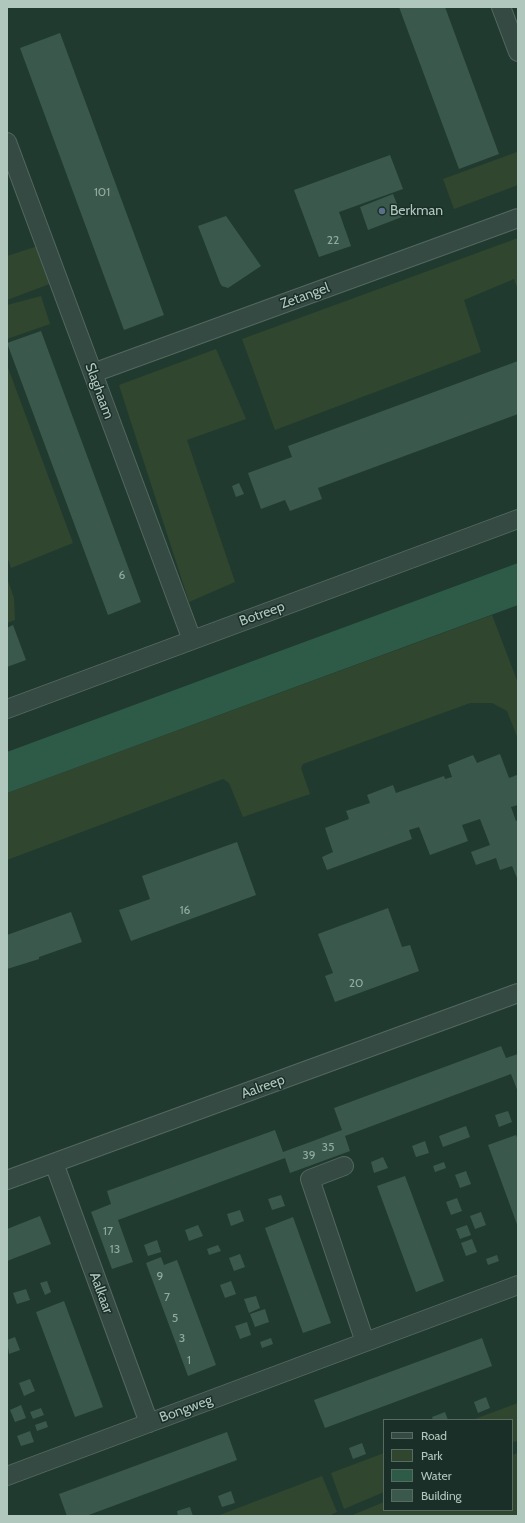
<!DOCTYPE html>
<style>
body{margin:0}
#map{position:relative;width:525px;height:1523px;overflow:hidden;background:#213a30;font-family:Cabin,sans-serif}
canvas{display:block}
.frame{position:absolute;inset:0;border:8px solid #b0c7be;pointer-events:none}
.legend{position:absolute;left:383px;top:1419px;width:130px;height:92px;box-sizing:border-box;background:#1a2f27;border:1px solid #566c63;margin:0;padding:5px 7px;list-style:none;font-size:12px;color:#b0c7be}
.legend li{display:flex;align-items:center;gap:8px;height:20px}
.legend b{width:20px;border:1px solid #566c63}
</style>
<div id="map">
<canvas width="525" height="1523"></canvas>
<div class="frame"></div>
<ul class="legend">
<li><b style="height:5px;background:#354a42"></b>Road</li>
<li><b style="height:11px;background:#30462e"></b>Park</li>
<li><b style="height:11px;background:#2e5b48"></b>Water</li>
<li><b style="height:11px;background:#3a584c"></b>Building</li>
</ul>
</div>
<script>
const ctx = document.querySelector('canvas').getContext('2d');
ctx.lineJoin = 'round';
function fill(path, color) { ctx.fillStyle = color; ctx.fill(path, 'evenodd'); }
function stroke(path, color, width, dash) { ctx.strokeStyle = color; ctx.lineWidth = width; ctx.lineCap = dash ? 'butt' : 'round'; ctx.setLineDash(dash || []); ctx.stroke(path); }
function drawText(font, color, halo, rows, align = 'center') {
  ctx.font = font + ' Cabin,sans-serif'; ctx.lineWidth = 3; ctx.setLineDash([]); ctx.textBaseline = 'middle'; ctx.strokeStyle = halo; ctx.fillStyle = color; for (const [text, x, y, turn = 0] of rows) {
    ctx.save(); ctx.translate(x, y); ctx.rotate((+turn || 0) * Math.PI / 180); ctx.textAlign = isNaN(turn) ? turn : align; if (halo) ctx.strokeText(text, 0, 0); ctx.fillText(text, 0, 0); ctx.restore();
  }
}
fill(new Path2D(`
 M517 152 518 185 454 209 443 179Z
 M518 238V290L514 279 464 300 481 352 275 430 242 339Z
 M38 246 55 282 7 300V256Z
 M41 296 50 324 7 339V305Z
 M216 349 246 419 187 440 235 582 189 602 119 385Z
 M7 365 73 543 11 568 7 556Z
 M7 578 14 598 15 620 7 623Z
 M492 615 518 683V739L507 711 492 703H470L303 764 301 768 310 794 243 817 229 783 223 779 7 860V793Z
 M518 1403V1441L512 1442V1420H472Z
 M384 1453V1492L344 1509 331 1473Z
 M518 1453V1516H350L384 1502V1510H512V1455Z
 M322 1476 337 1512 329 1516H217Z`), '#30462e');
fill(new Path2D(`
 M518 563V605L7 793V752Z`), '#2e5b48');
fill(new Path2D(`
 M399 7H445L499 154 459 169Z
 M60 33 164 315 124 330 20 48Z
 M390 155 403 189 339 212 351 246 319 257 294 190Z
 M393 194 402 217 368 230 360 207Z
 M226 216 261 266 228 288 222 286 220 283 198 226Z
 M41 331 141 602 108 615 7 343Z
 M518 361V414L318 488 322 499 290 511 285 500 261 509 248 473 292 457 288 446Z
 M239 483 244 494 236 497 232 486Z
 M13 625 26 660 7 667V628Z
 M500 754 509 778 517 775 518 777V805L511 807 516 821 518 820V877L517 878 512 866 500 870 496 858 476 865 471 852 490 845 480 819 462 825 468 841 430 855 419 827 409 830 412 839 327 870 322 857 333 852 325 828 349 819 346 811 370 803 367 795 393 785 396 793 444 776 445 779 452 777 448 765 473 755 477 763Z
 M237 842 256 895 131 941 119 910 150 899 142 876Z
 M388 908 402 947 410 945 419 971 335 1002 325 976 333 973 318 934Z
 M71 912 82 942 39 957V959L36 960 7 969V935Z
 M501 1046 506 1058 518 1054V1092L511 1074 345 1136 350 1151 290 1173 285 1158 118 1220 133 1262 112 1269 91 1212 111 1204 107 1191 275 1130 283 1152 313 1141 342 1130 334 1108Z
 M508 1111 512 1122 499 1127 495 1115Z
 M466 1126 470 1137 443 1147 439 1136Z
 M516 1135 518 1140V1227L488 1145Z
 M425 1141 429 1153 416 1157 412 1146Z
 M383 1157 388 1168 374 1173 371 1162Z
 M444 1162 446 1168 435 1172 433 1166Z
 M466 1171 471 1184 460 1188 455 1175Z
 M405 1176 444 1281 416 1292 377 1186Z
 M281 1195 285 1206 272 1210 268 1199Z
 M457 1198 462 1211 451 1215 446 1202Z
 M240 1210 244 1221 231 1226 227 1214Z
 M481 1212 486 1225 475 1229 470 1216Z
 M40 1216 51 1244 7 1261V1229Z
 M293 1217 331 1323 303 1333 265 1228Z
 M198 1225 203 1236 189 1241 185 1230Z
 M467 1225 471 1235 460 1239 456 1229Z
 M472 1239 477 1252 466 1256 461 1243Z
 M157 1240 161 1252 148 1256 144 1245Z
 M218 1245 221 1251 209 1255 207 1249Z
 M240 1254 245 1267 234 1271 229 1258Z
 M497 1255 499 1261 488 1265 486 1259Z
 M161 1257 164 1265 177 1260 216 1365 188 1376 146 1263Z
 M47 1281 51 1292 45 1295 40 1283Z
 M231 1281 236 1294 225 1298 220 1285Z
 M26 1289 30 1300 17 1304 13 1293Z
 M256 1296 260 1308 249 1313 244 1299Z
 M64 1301 103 1407 75 1417 36 1312Z
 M265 1309 269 1322 255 1327 250 1314Z
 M247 1322 251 1335 240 1339 235 1326Z
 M15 1337 20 1350 9 1354 7 1340Z
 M271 1338 273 1344 262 1348 260 1342Z
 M482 1338 492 1366 325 1428 314 1400Z
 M30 1379 35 1391 24 1396 19 1383Z
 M486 1397 490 1408 478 1413 474 1402Z
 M21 1405 26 1418 15 1422 10 1410Z
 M41 1408 44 1415 33 1419 30 1412Z
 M445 1412 448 1420H433L432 1417Z
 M46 1421 48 1427 37 1431 35 1425Z
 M30 1431 34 1442 21 1446 17 1436Z
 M227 1432 237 1460 86 1516H67L59 1494Z
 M362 1443 366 1454 353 1459 349 1448Z
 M231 1491 235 1503 222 1507 218 1496Z
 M190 1507 193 1516H178L177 1511Z`), '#3a584c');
const minor = new Path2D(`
 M501 7 518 52
 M7 142 192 640
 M93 373 518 218
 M7 709 518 519
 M54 1163 149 1423
 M344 1166 310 1179 365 1342
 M7 1180 518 993
 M7 1476 518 1285`);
stroke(minor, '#536860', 20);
stroke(minor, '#354a42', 18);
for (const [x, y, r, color] of [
 [382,211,4,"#5c6f8a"]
]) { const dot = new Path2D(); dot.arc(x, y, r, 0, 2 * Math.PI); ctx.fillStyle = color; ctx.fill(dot); stroke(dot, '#1a2f27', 1.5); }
drawText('12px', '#92aba2', null, [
 ["101",102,192],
 ["22",333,240],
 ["6",122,575],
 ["16",185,910],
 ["20",356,983],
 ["35",328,1147],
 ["39",309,1155],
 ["17",108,1231],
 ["13",115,1249],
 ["9",160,1276],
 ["7",167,1297],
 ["5",175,1318],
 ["3",182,1338],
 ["1",189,1360]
]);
drawText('14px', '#b0c7be', '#1a2f27', [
 ["Berkman",390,211]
], 'left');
drawText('14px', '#b0c7be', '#1a2f27', [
 ["Zetangel",305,296,-20],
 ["Slaghaam",99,391,70],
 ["Botreep",262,614,-20],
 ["Aalreep",263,1087,-20],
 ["Aalkaar",101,1293,70],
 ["Bongweg",186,1409,-20]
]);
</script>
